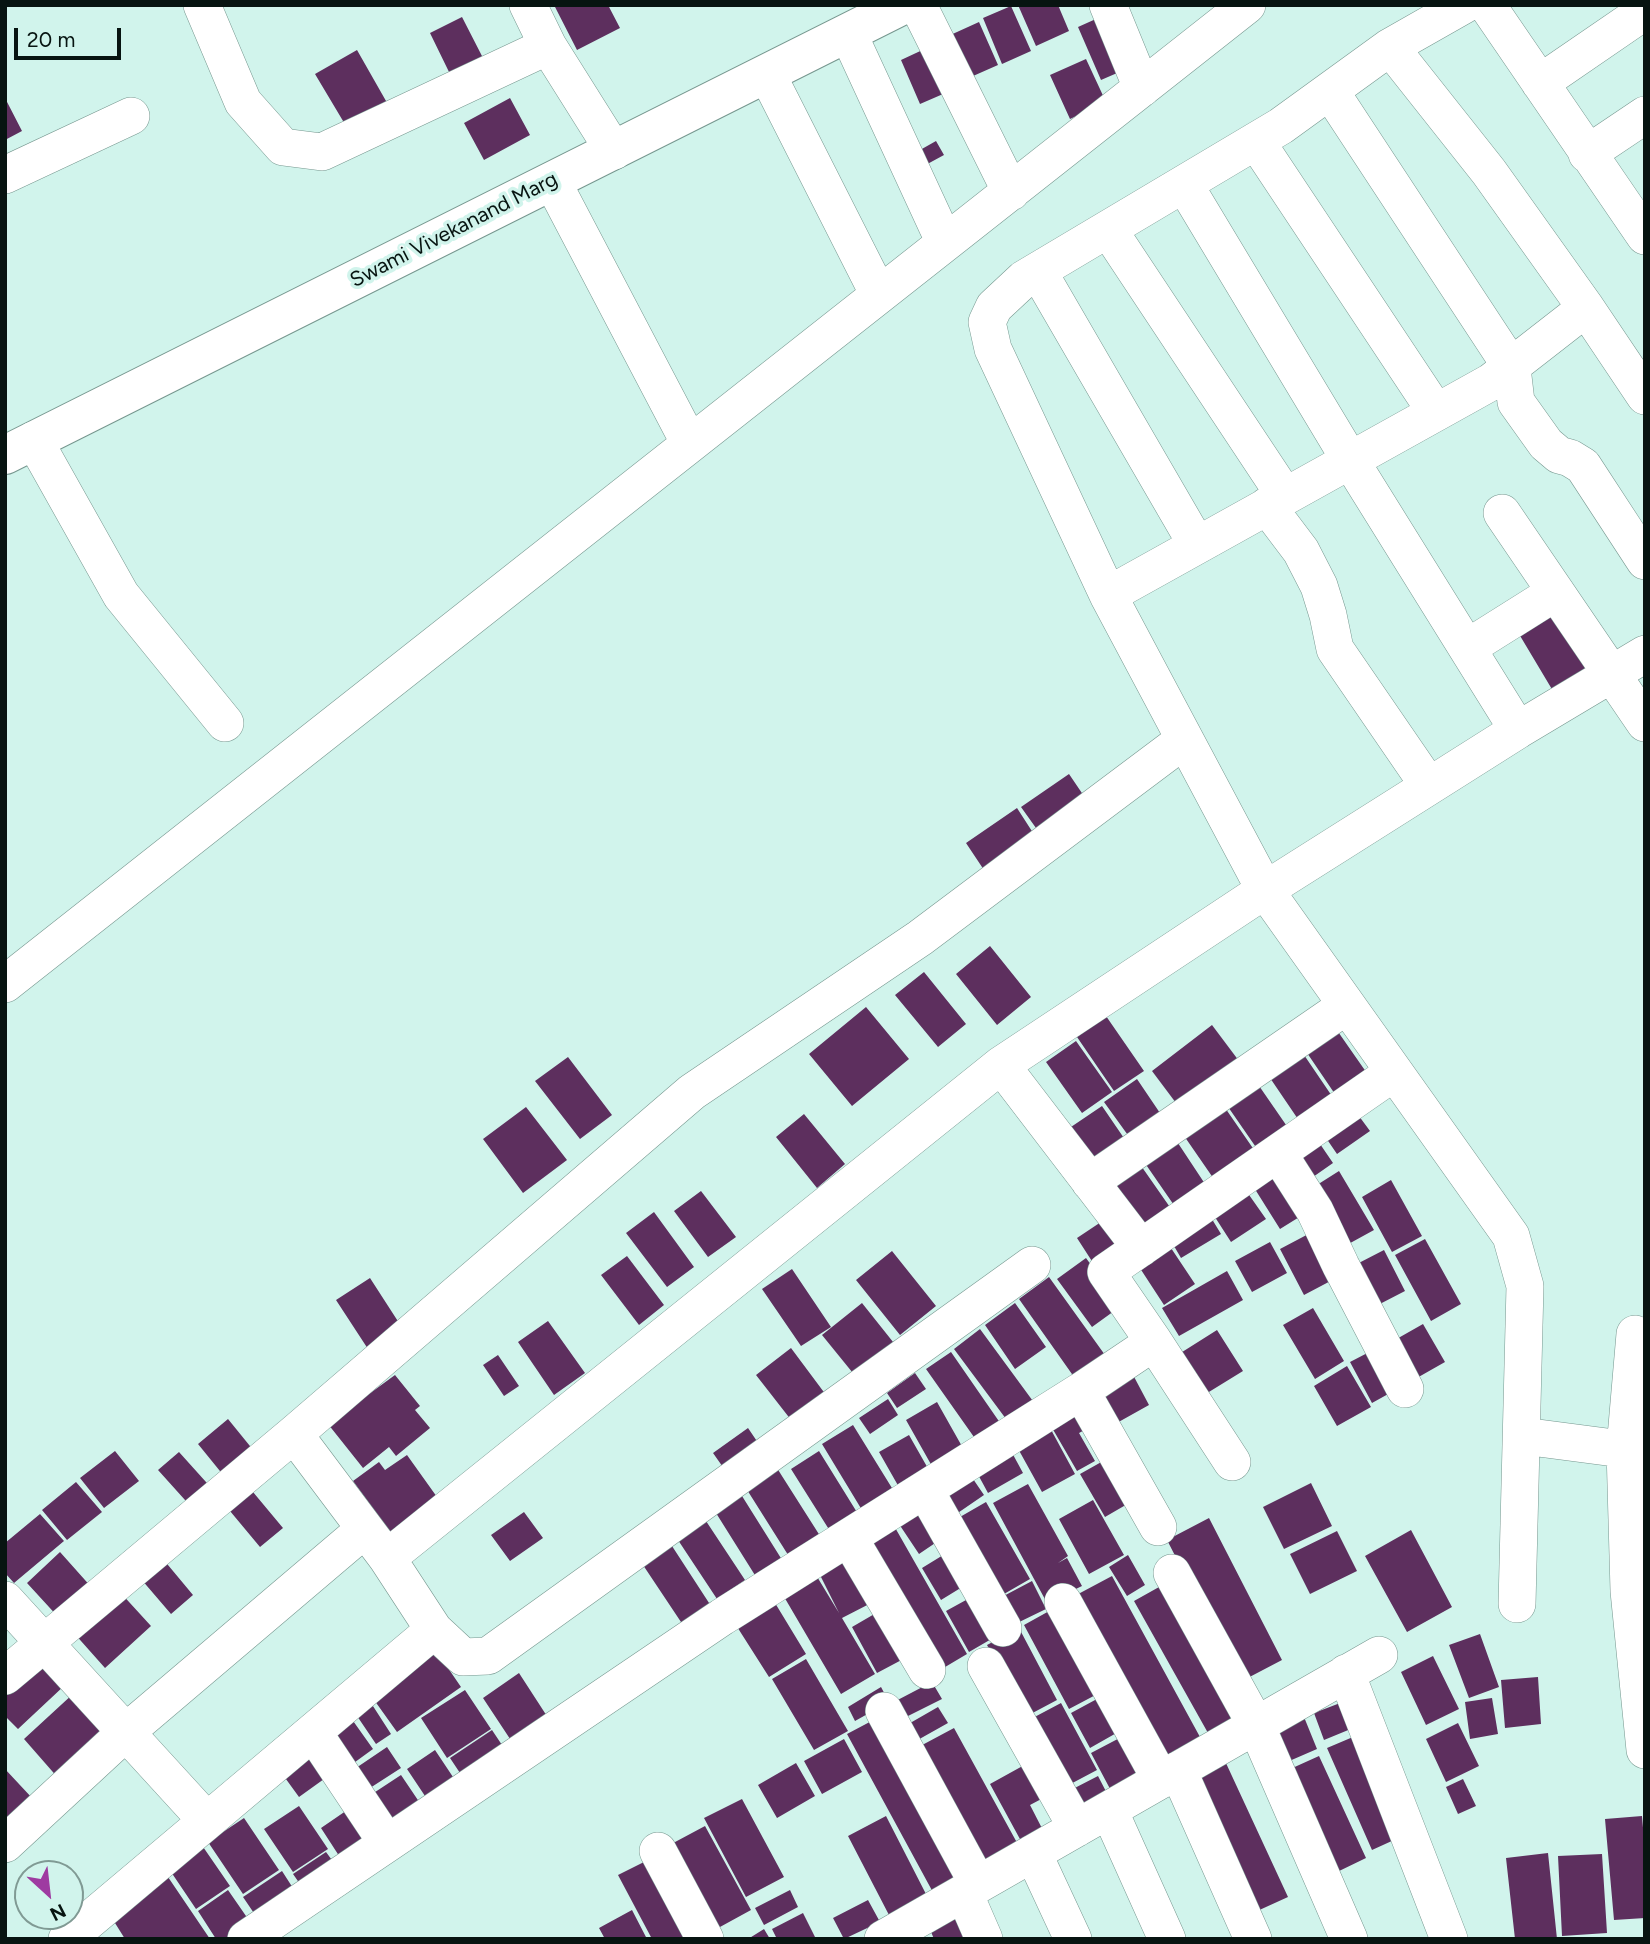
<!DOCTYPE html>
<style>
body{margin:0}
#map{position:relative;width:1650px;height:1944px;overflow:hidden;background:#d1f4ec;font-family:Figtree,sans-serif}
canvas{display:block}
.frame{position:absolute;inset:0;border:7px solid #071411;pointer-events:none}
.north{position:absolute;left:14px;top:1860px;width:70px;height:70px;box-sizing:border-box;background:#d1f4ec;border:2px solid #809a94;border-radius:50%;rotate:153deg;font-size:19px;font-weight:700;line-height:28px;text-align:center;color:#071411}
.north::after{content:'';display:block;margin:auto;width:24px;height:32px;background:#9e3ba1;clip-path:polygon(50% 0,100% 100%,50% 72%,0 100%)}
.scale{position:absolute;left:14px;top:28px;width:107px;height:32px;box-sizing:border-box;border:4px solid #071411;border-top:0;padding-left:9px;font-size:21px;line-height:24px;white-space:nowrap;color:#071411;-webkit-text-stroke:5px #d1f4ec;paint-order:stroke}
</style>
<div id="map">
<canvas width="1650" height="1944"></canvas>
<div class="frame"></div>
<div class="north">N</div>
<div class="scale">20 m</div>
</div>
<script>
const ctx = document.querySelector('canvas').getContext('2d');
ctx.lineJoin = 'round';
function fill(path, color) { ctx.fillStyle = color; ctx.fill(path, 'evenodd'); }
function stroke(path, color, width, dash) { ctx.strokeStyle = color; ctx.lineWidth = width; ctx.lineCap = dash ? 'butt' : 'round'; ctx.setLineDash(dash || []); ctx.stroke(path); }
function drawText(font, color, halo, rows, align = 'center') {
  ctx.font = font + ' Figtree,sans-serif'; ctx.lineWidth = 7; ctx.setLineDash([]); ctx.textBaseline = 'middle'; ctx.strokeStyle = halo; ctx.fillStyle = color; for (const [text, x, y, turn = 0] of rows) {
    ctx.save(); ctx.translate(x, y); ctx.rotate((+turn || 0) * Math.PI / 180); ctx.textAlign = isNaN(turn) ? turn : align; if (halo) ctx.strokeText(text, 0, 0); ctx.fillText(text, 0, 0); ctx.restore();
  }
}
fill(new Path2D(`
 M554 5H608L620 28 577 50Z
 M1018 5H1058L1069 31 1036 46Z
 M1011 6 1031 51 1002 64 983 18Z
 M1107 14 1131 67 1101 80 1078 27Z
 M462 17 483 58 450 74 430 33Z
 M979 22 998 65 964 80 946 37Z
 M931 46 950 91 920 104 901 60Z
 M357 50 390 108 349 131 315 74Z
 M1086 59 1106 102 1070 119 1050 75Z
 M5 98 22 131 5 140Z
 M510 98 530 135 484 160 464 123Z
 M936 141 944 155 920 168 913 154Z
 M1556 612 1590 668 1553 691 1519 634Z
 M1069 774 1088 802 1041 835 1021 807Z
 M1017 808 1037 839 986 873 966 843Z
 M990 946 1031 997 997 1025 956 974Z
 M924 972 966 1024 938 1047 895 995Z
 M866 1007 909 1059 852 1106 809 1054Z
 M1106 1016 1144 1071 1114 1091 1077 1037Z
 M1212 1025 1242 1065 1182 1111 1152 1071Z
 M1334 1026 1371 1079 1339 1100 1303 1047Z
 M1076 1041 1112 1092 1082 1113 1046 1062Z
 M1300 1049 1338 1105 1304 1128 1266 1072Z
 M568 1057 612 1115 580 1139 535 1081Z
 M1137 1079 1162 1116 1130 1138 1104 1102Z
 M1255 1080 1293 1135 1262 1156 1224 1101Z
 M1221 1102 1259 1157 1218 1185 1180 1130Z
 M1102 1106 1128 1144 1094 1167 1068 1129Z
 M526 1107 567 1160 523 1193 483 1139Z
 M1356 1112 1370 1131 1337 1154 1324 1135Z
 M804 1114 845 1164 817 1188 776 1137Z
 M1172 1134 1209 1190 1178 1211 1140 1156Z
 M1318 1141 1333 1163 1303 1184 1288 1161Z
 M1137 1160 1174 1213 1143 1234 1107 1180Z
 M1282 1168 1309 1211 1280 1229 1253 1186Z
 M1339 1171 1374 1230 1343 1247 1309 1190Z
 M1391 1180 1422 1236 1392 1252 1362 1197Z
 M701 1191 736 1237 708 1257 674 1211Z
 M1247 1192 1266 1219 1231 1242 1213 1214Z
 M1207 1211 1221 1234 1181 1258 1167 1234Z
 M654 1212 694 1267 667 1287 626 1233Z
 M1107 1218 1127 1249 1097 1269 1077 1238Z
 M1316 1230 1340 1276 1304 1295 1280 1249Z
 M1165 1239 1195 1284 1164 1305 1134 1259Z
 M1425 1239 1461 1304 1431 1321 1395 1255Z
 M1270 1242 1287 1273 1252 1292 1235 1261Z
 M1384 1250 1405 1291 1374 1307 1353 1266Z
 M892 1251 936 1306 900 1335 856 1280Z
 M627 1256 664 1305 639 1325 601 1275Z
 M1086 1258 1121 1306 1092 1327 1057 1279Z
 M792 1269 831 1327 801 1346 762 1289Z
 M1227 1271 1243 1300 1179 1336 1162 1308Z
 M1049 1277 1110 1362 1079 1384 1019 1299Z
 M370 1278 401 1326 368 1349 336 1300Z
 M862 1303 901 1352 861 1383 822 1335Z
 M1015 1303 1046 1347 1015 1369 985 1325Z
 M1313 1308 1344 1361 1315 1379 1283 1325Z
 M548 1321 585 1373 554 1395 518 1342Z
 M1423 1324 1445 1362 1408 1383 1386 1345Z
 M980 1329 1038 1408 1012 1427 954 1349Z
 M1217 1330 1243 1371 1204 1395 1179 1354Z
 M791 1348 829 1399 795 1425 756 1375Z
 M1377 1348 1399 1388 1372 1403 1350 1362Z
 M951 1352 1005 1430 981 1447 926 1369Z
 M498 1355 519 1386 504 1396 483 1365Z
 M1347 1366 1371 1407 1337 1426 1314 1386Z
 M915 1373 926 1389 897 1408 887 1393Z
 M1132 1373 1149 1405 1115 1424 1098 1392Z
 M395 1375 420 1406 415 1410 430 1428 396 1456 389 1447 363 1468 328 1424Z
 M888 1399 898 1415 870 1434 859 1418Z
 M937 1402 968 1457 937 1475 906 1420Z
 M1086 1406 1096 1424 1079 1433 1095 1461 1077 1471 1051 1426Z
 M228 1419 254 1451 224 1476 198 1444Z
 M853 1425 900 1501 868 1520 822 1444Z
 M1049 1426 1075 1474 1042 1492 1016 1445Z
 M748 1428 767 1456 732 1480 713 1453Z
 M909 1435 934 1479 904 1496 879 1452Z
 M1010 1449 1023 1473 988 1493 975 1469Z
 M115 1451 139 1481 104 1508 80 1478Z
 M819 1451 863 1522 835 1539 791 1469Z
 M179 1452 215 1492 194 1510 158 1470Z
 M407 1455 442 1504 395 1539 353 1481 379 1462 385 1470Z
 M1112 1456 1136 1499 1105 1517 1080 1474Z
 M775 1465 822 1539 790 1558 744 1485Z
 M971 1476 984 1495 949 1519 936 1499Z
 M76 1482 102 1512 67 1540 42 1510Z
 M1311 1483 1332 1526 1284 1549 1263 1507Z
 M1028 1484 1068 1556 1058 1563 1067 1558 1082 1586 1047 1603 993 1503Z
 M248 1486 283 1528 260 1547 225 1505Z
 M742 1496 784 1563 758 1580 716 1513Z
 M1093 1500 1124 1555 1089 1574 1059 1519Z
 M986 1502 1030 1579 997 1598 953 1521Z
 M926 1503 947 1535 919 1554 897 1521Z
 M524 1512 543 1538 510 1561 491 1535Z
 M40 1514 64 1541 14 1583 5 1573V1543Z
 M1209 1518 1282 1660 1240 1682 1167 1540Z
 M706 1521 745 1580 717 1599 678 1540Z
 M893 1524 967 1654 935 1673 860 1543Z
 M1411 1530 1452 1607 1407 1632 1365 1556Z
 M1337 1531 1357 1571 1310 1594 1290 1554Z
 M672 1546 711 1606 683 1625 643 1565Z
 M953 1549 972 1581 941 1600 922 1568Z
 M60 1552 93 1589 60 1619 27 1583Z
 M158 1553 193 1595 171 1614 135 1572Z
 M852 1553 877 1600 842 1618 875 1674 841 1694 783 1595 816 1575 839 1613 818 1571Z
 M1128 1555 1145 1585 1127 1596 1109 1567Z
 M1112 1576 1200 1737 1154 1762 1067 1600Z
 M1032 1581 1046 1609 1011 1626 998 1599Z
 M1168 1582 1242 1714 1208 1733 1134 1601Z
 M119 1591 151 1626 105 1668 73 1632Z
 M977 1594 1000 1634 969 1652 946 1611Z
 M772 1598 806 1654 769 1677 734 1622Z
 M1060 1605 1105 1690 1069 1709 1024 1625Z
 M883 1609 909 1656 877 1673 852 1627Z
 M1019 1628 1057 1700 1025 1717 987 1645Z
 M1480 1634 1499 1687 1469 1698 1449 1645Z
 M437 1652 461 1687 397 1732 372 1697Z
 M1433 1656 1459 1709 1426 1725 1401 1672Z
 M38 1657 65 1685 18 1729 5 1716V1687Z
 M806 1659 848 1731 814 1750 772 1679Z
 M519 1673 554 1727 518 1751 483 1698Z
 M1538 1677 1541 1724 1505 1728 1501 1680Z
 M932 1682 942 1699 898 1721 890 1704Z
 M881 1687 889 1702 855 1721 848 1707Z
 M465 1690 491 1729 447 1758 421 1718Z
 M74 1693 111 1733 59 1779 24 1739Z
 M1108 1693 1127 1727 1090 1748 1071 1713Z
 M1492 1698 1498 1734 1470 1739 1465 1702Z
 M1348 1700 1358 1726 1324 1740 1314 1713Z
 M371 1703 391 1734 376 1744 355 1713Z
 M1061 1703 1097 1770 1063 1788 1027 1721Z
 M938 1707 948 1723 907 1746 898 1730Z
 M881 1716 969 1877 935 1896 847 1734Z
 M1304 1717 1317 1749 1287 1762 1273 1731Z
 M351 1718 373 1749 351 1765 329 1733Z
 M1458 1723 1479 1766 1446 1782 1426 1739Z
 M954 1728 1021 1850 979 1873 911 1751Z
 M492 1730 510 1757 468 1785 450 1758Z
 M1131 1732 1156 1780 1117 1802 1091 1753Z
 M1360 1734 1405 1835 1372 1850 1327 1748Z
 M844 1739 862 1772 822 1794 804 1761Z
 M387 1747 401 1768 370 1788 356 1768Z
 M435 1750 461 1789 433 1808 407 1769Z
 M315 1752 331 1774 299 1797 283 1775Z
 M1319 1756 1366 1858 1335 1873 1288 1770Z
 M1225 1761 1288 1897 1255 1912 1192 1777Z
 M796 1763 815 1796 777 1818 758 1785Z
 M1028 1763 1047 1796 1030 1805 1048 1840 1027 1852 990 1784Z
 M5 1769 33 1799 5 1824Z
 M401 1775 428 1815 390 1840 363 1800Z
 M1098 1776 1113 1805 1081 1822 1065 1793Z
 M1463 1779 1476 1806 1458 1814 1446 1787Z
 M742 1799 784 1877 746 1897 704 1818Z
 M356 1804 381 1842 345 1865 321 1828Z
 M299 1806 328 1849 293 1872 264 1829Z
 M886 1816 927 1896 889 1915 848 1836Z
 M1642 1816 1645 1851V1918L1614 1920 1605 1819Z
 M244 1818 279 1870 243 1894 208 1842Z
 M705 1826 751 1910 709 1933 662 1849Z
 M199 1841 230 1886 196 1909 165 1863Z
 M326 1852 340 1871 307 1894 293 1874Z
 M1548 1853 1557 1939H1515L1506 1858Z
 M1602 1854 1607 1933 1562 1936 1558 1856Z
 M654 1857 685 1939H652L618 1875Z
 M282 1871 300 1899 262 1925 243 1897Z
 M168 1877 210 1939H125L110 1915Z
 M228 1890 255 1929 240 1939H216L198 1911Z
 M790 1890 798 1907 764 1925 755 1908Z
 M868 1900 880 1922 844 1939 833 1918Z
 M632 1910 647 1939H605L599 1928Z
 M961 1912 973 1939H934L929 1927Z
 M803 1913 816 1939H777L772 1929Z
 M764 1929 770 1939H748Z`), '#5d2f5e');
const minor = new Path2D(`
 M202 5 243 102 283 147 322 152 548 46 614 151
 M528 5 548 46
 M918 5 1011 192
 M1108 5 1142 88
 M1464 5 1390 47 1281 126 1024 279 994 307 987 322 993 349 1108 595 1491 382 1586 308
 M1487 5 1645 236
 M848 33 945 243
 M1390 47 1489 172 1586 308 1645 396
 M767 74 879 295
 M1540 83 1645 11
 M1330 91 1512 368 1516 402 1546 444 1559 455 1570 458 1583 466 1645 561
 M1256 141 1436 412
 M1587 154 1645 115
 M5 175 131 116
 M552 181 690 444
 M1184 184 1350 460 1518 730
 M1108 229 1285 496
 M1038 271 1197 545
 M34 440 121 595 225 723
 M1267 506 1301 551 1319 586 1328 615 1335 649 1429 786
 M1502 513 1645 723
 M1108 595 1265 890 1511 1236 1525 1286 1517 1604
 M1467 648 1556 592
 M5 984 1247 5
 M1001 1065 1141 1248
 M1278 1153 1315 1211 1341 1266 1405 1389
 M1090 1182 1346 1006
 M1635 1334 1625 1449 1629 1591 1645 1750
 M1154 1342 1232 1462
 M1081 1391 1158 1527
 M294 1434 387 1558 434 1630
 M1523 1436 1645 1452
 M925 1490 1003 1628
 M849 1538 927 1670
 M387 1558 1001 1065 1265 890 1518 730 1645 654
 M1172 1573 1256 1725 1349 1939
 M5 1600 207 1821
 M1063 1602 1161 1780
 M986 1666 1077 1828
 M1346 1673 1449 1939
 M5 1676 294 1434 692 1092 920 938 1184 740
 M884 1711 978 1884
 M313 1732 387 1843
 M1178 1770 1253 1939
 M1109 1810 1167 1939
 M5 1844 126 1732 365 1529
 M658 1851 705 1939
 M1033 1853 1073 1939
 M964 1893 984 1939
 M67 1939 434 1630 463 1657 488 1656 1032 1265
 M246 1939 722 1617 1081 1391 1154 1342 1106 1272 1393 1073
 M883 1939 1379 1655`);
const major = new Path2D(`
 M5 455 903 5`);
stroke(minor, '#76978f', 38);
stroke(major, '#76978f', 40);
stroke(minor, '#fff', 37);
stroke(major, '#fff', 38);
drawText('21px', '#071411', '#d1f4ec', [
 ["Swami Vivekanand Marg",454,230,-27]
]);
</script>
